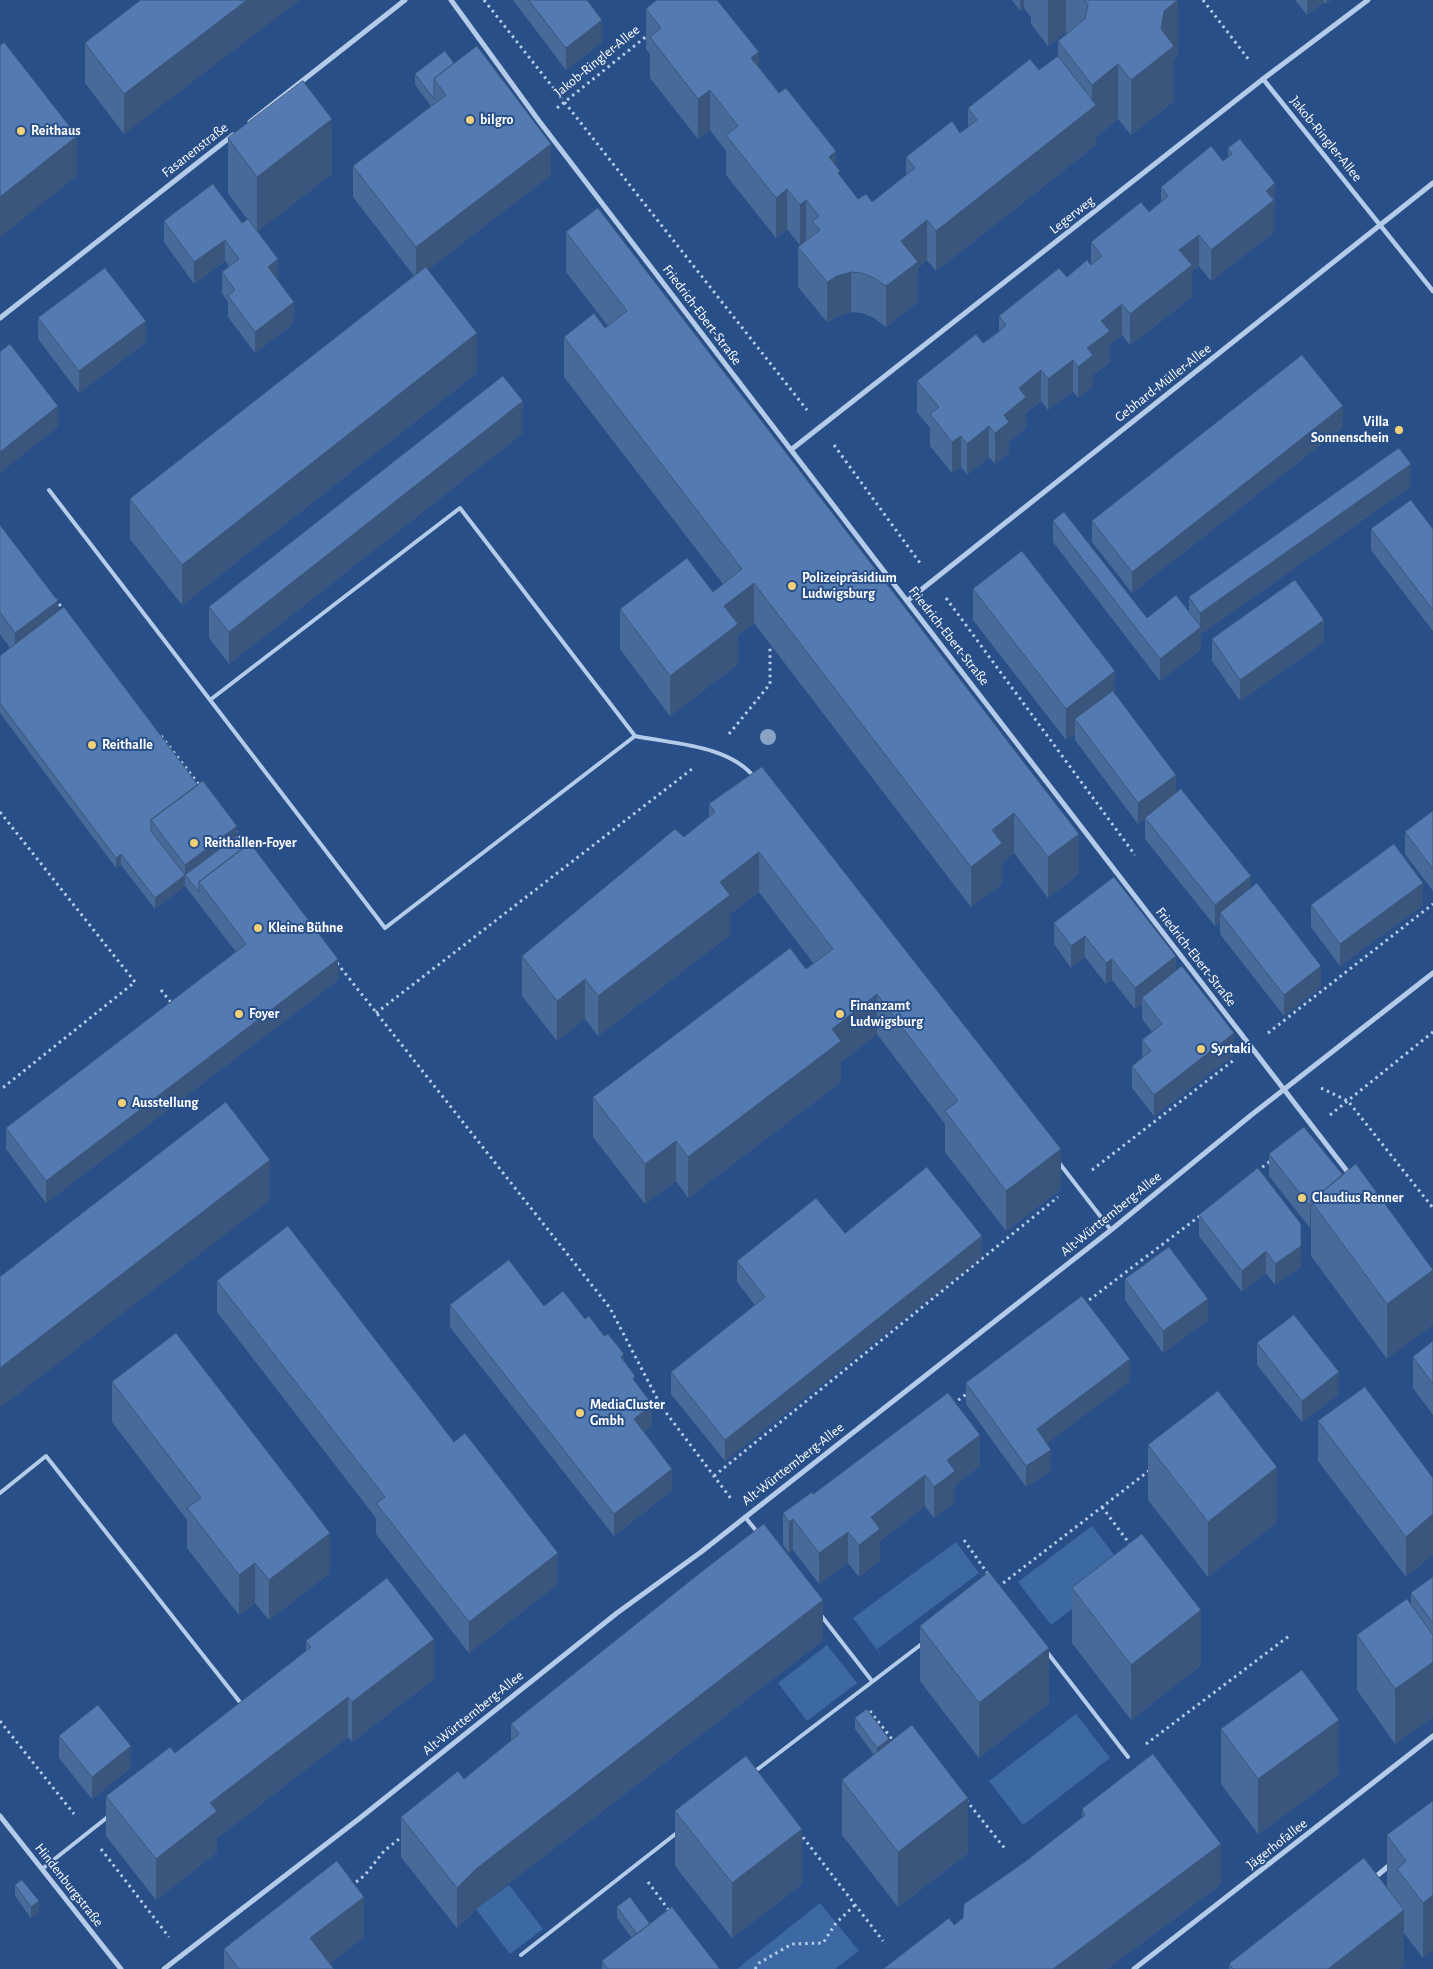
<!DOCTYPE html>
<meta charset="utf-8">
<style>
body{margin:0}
canvas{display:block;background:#284f88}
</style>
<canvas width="1433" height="1969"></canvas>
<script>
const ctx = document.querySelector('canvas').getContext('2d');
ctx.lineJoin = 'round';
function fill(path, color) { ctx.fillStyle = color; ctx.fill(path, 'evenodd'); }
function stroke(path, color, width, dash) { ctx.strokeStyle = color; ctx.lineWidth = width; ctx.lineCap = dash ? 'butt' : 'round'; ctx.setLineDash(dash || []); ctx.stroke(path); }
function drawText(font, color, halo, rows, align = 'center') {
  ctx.font = font + ' "Alegreya Sans",sans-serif'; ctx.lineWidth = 4; ctx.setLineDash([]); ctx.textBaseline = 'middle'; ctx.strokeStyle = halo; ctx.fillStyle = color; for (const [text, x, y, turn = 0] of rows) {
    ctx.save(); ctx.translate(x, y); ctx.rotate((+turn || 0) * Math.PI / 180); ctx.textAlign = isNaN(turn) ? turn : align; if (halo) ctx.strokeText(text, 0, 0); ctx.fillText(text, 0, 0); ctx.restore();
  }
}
fill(new Path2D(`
 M1092 1526 1125 1569 1051 1625 1018 1582Z
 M956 1542 979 1573 877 1649 883 1658 853 1618Z
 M827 1645 857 1683 807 1721 778 1683Z
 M1076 1714 1110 1758 1023 1825 989 1781Z
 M509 1885 543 1929 510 1954 476 1909Z
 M820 1903 859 1951 835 1969H737Z`), '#3c69a4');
stroke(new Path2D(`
 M484 0 807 410
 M1203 0 1249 60
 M557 108 648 35
 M834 445 920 563
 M946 598 1135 855
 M55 599 64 610
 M729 734 770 684V645
 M161 736 200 786
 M0 812 135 982 0 1090
 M235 831 248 847
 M337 963 610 1308 661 1406 732 1500
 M161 990 173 1005
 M376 1013 692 769
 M1268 1033 1433 904
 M1321 1088 1348 1101 1433 1208
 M1330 1115 1433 1032
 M1092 1170 1234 1060
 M1257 1171 1272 1160
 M1084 1304 1201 1215
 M953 1404 968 1393
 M714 1476 1058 1197
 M1102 1507 1132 1547
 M964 1540 990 1577
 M998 1587 1150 1470
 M870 1711 895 1743
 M0 1721 74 1814
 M1146 1744 1289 1636
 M966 1800 1006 1850
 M799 1832 883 1941
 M101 1849 169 1937
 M648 1882 671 1913
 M351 1886 365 1875 384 1851 404 1835
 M755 1969 759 1963 792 1944 823 1943 836 1923 855 1905`), '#b4cbe9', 3, [2.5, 4]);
stroke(new Path2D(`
 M49 490 385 928 635 736
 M210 700 460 508 635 736C674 744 729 745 755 778
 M1060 1164 1111 1230
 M0 1493 46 1456 243 1706
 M745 1517 758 1533
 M820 1614 872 1681
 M1047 1652 1128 1757
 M754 1772 923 1643
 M42 1869 109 1816
 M521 1955 678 1832`), '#b4cbe9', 4);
stroke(new Path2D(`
 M1263 79 1433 291`), '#b4cbe9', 4.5);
stroke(new Path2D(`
 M451 0 539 121 873 557 1350 1175
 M250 122 405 0
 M0 318 233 135
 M792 449 1263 79 1368 0
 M907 601 1433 183
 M0 1816 121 1969
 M1373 1879 1391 1864
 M164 1969 360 1818 617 1613 701 1552 1111 1230 1250 1116 1433 973
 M1134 1969 1433 1736`), '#b4cbe9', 5);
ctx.fillStyle = '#89a2c5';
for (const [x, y] of [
 [768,737]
]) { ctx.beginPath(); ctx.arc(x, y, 8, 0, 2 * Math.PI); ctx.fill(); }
fill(new Path2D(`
 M141 0 124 134 85 83V43Z
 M513 0H587L602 42 566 70Z
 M1012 0H1178V55L1174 59V101L1131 135 1118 119 1096 137V145L936 271 927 260 918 268V302L886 327 874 318 862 313 851 312 837 317 827 322 798 287V247L800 245 787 229 776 238 726 175V151L710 130 698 139 650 78V54L646 49V9L759 67 836 165 840 176 858 199 872 202 906 176V157L960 133 968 127V108L1039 70 1058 56V41L1067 34 1066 32 1048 46 1031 24V17L1024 8 1020 11Z
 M1295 0H1331L1326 4 1324 2 1307 15Z
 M454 63 551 175 427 270 477 373 182 605 130 539V499L414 276 353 197V166L431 106 415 85V74Z
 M228 138 332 174 257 231 278 280 294 323 255 353 228 317V302L222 293V272L229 266 225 261 194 284 164 242V221L242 223 247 219 228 193Z
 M1228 148 1275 214 1274 215V232L1211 281 1199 266 1192 271V297L1130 345 1122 335 1110 345V362L1093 375V386L1078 398 1073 391 1048 410 1041 401 1026 413V428L1009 442V453L995 464 989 457 967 475 961 467 952 473 930 446V428L917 412V381L983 343 999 331V316L1091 264V242L1149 212 1161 202V187L1223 161 1228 158Z
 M566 232 1079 874 1048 898 1014 853 1002 863V884L971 907 754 623 738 635V664L670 716 620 649V609L713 592 723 584 564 377V337L605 328 608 326 566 272Z
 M38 318 146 342 79 393 38 339Z
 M1343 427 1132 593 1092 542V521Z
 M523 433 229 664 209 638V607Z
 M1411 486 1201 634V649L1160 681 1053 542V521L1147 618 1189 612V597Z
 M0 525 58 611 237 836 338 980 46 1203 6 1149V1128L236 952 185 886 155 909 121 865 116 868 0 713V656L10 648 0 634Z
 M1371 529H1433V631L1371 550Z
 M973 589 1115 694 1176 794 1251 888 1321 987 1284 1016 1220 934V922L1215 926 1145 839V819L1138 824 1075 740V733L1066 740 973 620Z
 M1212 639 1324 642 1240 701 1212 661Z
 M762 767 1061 1189 1006 1231 945 1152V1124L877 1034 841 1062V1082L688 1198 676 1181 645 1204 593 1137V1097L806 969 814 964 759 892 730 914V935L598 1036 585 1019 557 1041 522 996V956L684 837 709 817V804Z
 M1433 811V891L1405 854V832Z
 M1311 905H1423L1340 966 1311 927Z
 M1054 923 1176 971 1234 1055 1154 1116 1132 1088V1066L1142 1058V1040L1152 1032 1142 1019V1004L1135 1009 1112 980 1106 984 1085 957 1071 968 1054 944Z
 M1269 1154 1343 1175 1433 1270 1387 1359 1311 1256V1227L1310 1228 1269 1176Z
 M1199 1215 1301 1245V1267L1275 1285 1266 1273 1242 1292 1199 1236Z
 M845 1233 982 1257 725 1461 671 1394V1372L755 1305 737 1282V1261Z
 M1125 1279 1208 1320 1163 1353 1125 1300Z
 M217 1281 558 1584 469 1653 376 1534V1518L217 1312Z
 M450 1305 544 1306 585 1319 624 1361 635 1382 652 1426 644 1432 672 1490 614 1536 450 1327Z
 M1433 1341V1415L1413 1388V1357Z
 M1257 1343 1339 1394 1302 1422 1257 1365Z
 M1130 1381 1046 1443 1051 1471 1026 1487 966 1404V1383Z
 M112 1382 330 1573 269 1620 255 1603 239 1615 187 1548V1520L112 1422Z
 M1318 1421 1433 1478V1554L1406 1577 1318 1461Z
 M1148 1445 1277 1522 1208 1577 1148 1500Z
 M980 1466 955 1485V1502L934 1518 925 1506 880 1541V1560L859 1577 848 1563 819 1584 793 1550 789 1553 783 1545V1513L813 1494Z
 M1433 1577V1717L1395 1744 1357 1690V1635L1411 1604V1593Z
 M1072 1588 1201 1665 1131 1720 1072 1643Z
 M920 1626 1049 1703 979 1758 920 1681Z
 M823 1640 476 1909 457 1928 401 1857V1817L464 1779 511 1741V1724Z
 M306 1641 434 1679 352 1742 348 1737 217 1838V1852L156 1900 106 1836V1796L175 1753 306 1651Z
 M855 1718 889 1743 968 1853 898 1907 842 1835V1780L874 1755 855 1729Z
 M1221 1729 1339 1775 1258 1834 1221 1784Z
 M59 1736 131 1767 92 1799 59 1758Z
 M1433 1801 1423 1958 1404 1933V1965L1398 1969H1229V1964L1387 1888V1835Z
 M1082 1809 1221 1884 1107 1969H883L954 1925 963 1918 1026 1861 1082 1818Z
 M675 1811 802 1884 732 1938 675 1866Z
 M15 1885 39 1912 31 1918 15 1896Z
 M617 1907 650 1924 720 1969H602V1961L632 1938 617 1918Z
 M364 1937 330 1963 334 1969H224V1949Z`), '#486a98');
fill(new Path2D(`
 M247 0H300L124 134V94Z
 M1020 0H1024V8L1020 11Z
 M1048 0H1066V32L1048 46Z
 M1178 0V55L1174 59V101L1131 135V80L1161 29 1164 11Z
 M1307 0H1324V2L1307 15Z
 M1326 0H1331L1326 4Z
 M602 20V42L566 70V48Z
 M759 52V92L751 58Z
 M1118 64V119L1096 137V145L936 271V231L1092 108V85Z
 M710 90V130L698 139V99Z
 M332 119V174L257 232V177Z
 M77 136V176L0 237V197Z
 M551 144V175L416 279V247Z
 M836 151V191L829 157Z
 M1275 183V214L1274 215V232L1211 281V250L1266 191Z
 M787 189V229L776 238V198Z
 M806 200V240L800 245V205Z
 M927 220V260L918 268V302L886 327V286L901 241Z
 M1199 235V266L1192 271V297L1130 345V314L1179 250Z
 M225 240V261L194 284V262Z
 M278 259V280L268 288V267Z
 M851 272V312L837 317 827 322V282L837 276Z
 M294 302V323L255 353V332Z
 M1122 304V335L1110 345V362L1093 375V386L1078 398V367L1101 321Z
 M146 321V342L79 393V371Z
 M477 333V373L182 605V565Z
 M1073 360V391L1048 410V379Z
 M1041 370V401L1026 413V428L1009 442V453L995 464V433L1004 415 1019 388Z
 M523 401V433L229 664V632Z
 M58 406V427L0 473V452Z
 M1343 406V427L1132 593V572Z
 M989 426V457L967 475V444Z
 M961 436V467L952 473V442Z
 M1411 464V486L1201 634V649L1160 681V659L1200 628V613Z
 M754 583V623L738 635V664L670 716V676L724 606Z
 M58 601V622L15 654V633Z
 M1324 620V642L1240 701V680Z
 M1115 671V702L1075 719V733L1066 740V709Z
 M1176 775V796L1138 824V803Z
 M1014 813V853L1002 863V884L971 907V867L992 830Z
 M237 826V847L185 875V865Z
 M1079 834V874L1048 898V857Z
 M759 852V892L730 914V935L598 1036V996L720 882Z
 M121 854V865L116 868V858Z
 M185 875V886L155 909V898Z
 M1251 876V897L1220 913V922L1215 926V905Z
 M1423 883V905L1340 966V944Z
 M1085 936V957L1071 968V946Z
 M1176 956V977L1142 998V1004L1135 1009V988Z
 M338 959V980L46 1203V1181Z
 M1112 959V980L1106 984V963Z
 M1321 966V987L1284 1016V995Z
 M585 979V1019L557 1041V1001Z
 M877 994V1034L841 1062V1082L688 1198V1157L832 1029Z
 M1234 1033V1055L1154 1116V1095Z
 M676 1141V1181L645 1204V1164Z
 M1061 1149V1189L1006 1231V1191Z
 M270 1160V1200L0 1408V1368Z
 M1311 1205V1227L1310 1228V1206Z
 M1301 1224V1267L1275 1285V1264Z
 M982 1236V1257L725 1461V1440Z
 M1266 1251V1273L1242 1292V1271Z
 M1433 1270V1325L1387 1359V1304Z
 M1208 1299V1320L1163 1353V1331Z
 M624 1354V1375L621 1357Z
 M1130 1359V1381L1037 1451V1429Z
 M1339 1372V1394L1302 1422V1401Z
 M652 1404V1426L634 1440V1419Z
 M980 1435V1466L955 1485V1502L934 1518V1487L947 1460Z
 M1051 1450V1471L1026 1487V1466Z
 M1277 1467V1522L1208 1577V1522Z
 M672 1469V1490L614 1536V1514Z
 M925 1475V1506L880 1541V1560L859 1577V1545L871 1517Z
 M1433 1514V1554L1406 1577V1537Z
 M793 1519V1550L789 1553V1522Z
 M848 1532V1563L819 1584V1553Z
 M330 1533V1573L269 1620V1580Z
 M558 1553V1584L469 1653V1622Z
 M255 1563V1603L239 1615V1575Z
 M823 1600V1640L476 1909 457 1928V1888L476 1869Z
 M1201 1610V1665L1131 1720V1665Z
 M434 1639V1679L352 1742V1702Z
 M1049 1648V1703L979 1758V1703Z
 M1433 1662V1717L1395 1744V1689Z
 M348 1697V1737L217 1838V1852L156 1900V1859L210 1803Z
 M1339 1720V1775L1258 1834V1779Z
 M889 1739V1750L877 1759V1748Z
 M131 1746V1767L92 1799V1777Z
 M968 1798V1853L898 1907V1852Z
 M802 1829V1884L732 1938V1883Z
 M1221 1844V1884L1107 1969H1053Z
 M1433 1895V1950L1423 1958V1903Z
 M364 1897V1937L323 1969 310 1938Z
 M39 1901V1912L31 1918V1907Z
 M1404 1910V1965L1398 1969H1328Z`), '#3b567c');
const building = new Path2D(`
 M141 0H247L124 94 85 43Z
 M529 0H587L602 20 566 48Z
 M657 0H717L759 52 751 58 779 93 786 88 836 151 829 157 840 171 838 173 858 199 866 194 872 202 915 168 906 157 952 121 960 133 977 120 968 108 1030 59 1039 70 1058 56 1096 105 936 231 927 220 901 241 918 262 886 286 874 278 862 273 851 272 837 276 827 282 798 247 820 230 812 221 819 216 806 200 800 205 787 189 776 198 726 135 738 126 710 90 698 99 650 37 661 28 646 9Z
 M1084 0H1178L1164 11 1161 29 1174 46 1131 80 1118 64 1092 85 1058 41 1085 19 1088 5Z
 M4 42 77 136 0 197V46Z
 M477 46 551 144 416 247 353 166 446 95 434 79Z
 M445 51 454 63 434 79V99L415 74Z
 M303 81 332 119 257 177 228 138Z
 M1240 139 1275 183 1266 191 1274 200 1211 250 1199 235 1179 250 1192 265 1130 314 1122 304 1101 321 1110 331 1087 348 1093 355 1078 367 1073 360 1048 379 1041 370 1019 388 1026 397 1004 415 1009 422 995 433 989 426 967 444 961 436 952 442 930 414 939 407 917 381 976 334 983 343 996 334 1006 325 999 316 1059 268 1067 277 1087 260 1091 265 1102 256 1091 242 1141 202 1149 212 1168 196 1161 187 1211 146 1223 161 1232 154 1228 148Z
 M213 184 242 223 248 219 278 259 268 267 294 302 255 332 228 296 235 290 222 272 239 259 225 240 194 262 164 221Z
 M598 208 1079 834 1048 857 1014 813 992 830 1002 843 971 867 754 583 724 606 738 624 670 676 620 609 687 558 713 592 742 569 564 337 594 313 605 328 627 311 566 232Z
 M426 267 477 333 182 565 130 499Z
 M105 268 146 321 79 371 38 318Z
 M10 344 58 406 0 452V352Z
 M1302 355 1343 406 1132 572 1092 521Z
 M503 376 523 401 229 632 209 607Z
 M1399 448 1411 464 1200 613 1189 597Z
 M1411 500 1433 529V610L1371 529Z
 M1064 512 1147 618 1176 595 1201 627 1160 659 1053 521Z
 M0 525 58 601 15 633 0 612Z
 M1022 551 1115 671 1066 709 973 589Z
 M1295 580 1324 620 1240 680 1212 639Z
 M64 607 198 785 151 820V831L185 875 237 836 245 847 199 882V892L185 875 155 898 121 854 116 858 0 703V656Z
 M1113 691 1176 775 1138 803 1075 719Z
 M762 767 1061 1149 1006 1191 945 1111 958 1101 877 994 832 1029 841 1041 688 1157 676 1141 645 1164 593 1097 790 948 806 969 833 949 759 852 720 882 730 895 598 996 585 979 557 1001 522 956 675 829 684 837 715 812 709 804Z
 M203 781 237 826 185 865 151 820Z
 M1181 789 1251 876 1215 905 1145 818Z
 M1433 811V869L1405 832Z
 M250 843 338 959 46 1181 6 1128 246 944 199 882Z
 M1394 844 1423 883 1340 944 1311 905Z
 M1114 877 1176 956 1135 988 1112 959 1106 963 1085 936 1071 946 1054 923Z
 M1257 883 1321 966 1284 995 1220 913Z
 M1182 966 1234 1033 1154 1095 1132 1066 1151 1051 1142 1040 1162 1024 1142 998Z
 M226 1102 270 1160 0 1368V1277Z
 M1304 1127 1343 1175 1311 1201V1205L1310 1206 1269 1154Z
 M1356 1164 1433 1270 1387 1304 1311 1201Z
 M927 1167 982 1236 725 1440 671 1372 765 1297 737 1261 816 1198 845 1233Z
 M1258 1168 1301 1224V1246L1275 1264 1266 1251 1242 1271 1199 1215Z
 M288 1226 454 1442 465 1433 558 1553 469 1622 376 1503 385 1497 217 1281Z
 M1169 1247 1208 1299 1163 1331 1125 1279Z
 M509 1260 544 1306 563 1291 585 1319 589 1316 604 1336 608 1334 624 1354 621 1357 635 1376 633 1379 652 1404 634 1419 672 1469 614 1514 450 1305Z
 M1082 1296 1130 1359 1037 1429 1051 1450 1026 1466 966 1383Z
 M1294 1315 1339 1372 1302 1401 1257 1343Z
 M176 1333 330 1533 269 1580 255 1563 239 1575 187 1508 201 1498 112 1382Z
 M1433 1341V1384L1413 1357Z
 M1365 1387 1433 1478V1514L1406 1537 1318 1421Z
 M1218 1391 1277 1467 1208 1522 1148 1445Z
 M948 1393 980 1435 947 1460 955 1471 934 1487 925 1475 871 1517 880 1529 859 1545 848 1532 819 1553 793 1519 789 1522 783 1513 812 1492 813 1494Z
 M764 1524 823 1600 476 1869 457 1888 401 1817 458 1771 464 1779 519 1734 511 1724 705 1569Z
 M1142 1534 1201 1610 1131 1665 1072 1588Z
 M989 1572 1049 1648 979 1703 920 1626Z
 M1433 1577V1623L1411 1593Z
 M387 1578 434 1639 352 1702 348 1697 210 1803 217 1811 156 1859 106 1796 170 1747 175 1753 311 1647 306 1641Z
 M1407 1599 1433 1635V1662L1395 1689 1357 1635Z
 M1302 1670 1339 1720 1258 1779 1221 1729Z
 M98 1705 131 1746 92 1777 59 1736Z
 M867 1709 889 1739 877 1748 855 1718Z
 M912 1725 968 1798 898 1852 842 1780Z
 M1153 1754 1221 1844 1053 1969H883L949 1918 954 1925 963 1918 964 1904 1026 1861 1085 1815 1082 1809Z
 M746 1756 802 1829 732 1883 675 1811Z
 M1433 1801V1895L1423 1903 1397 1869 1406 1861 1387 1835Z
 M1364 1858 1404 1910 1328 1969H1233L1229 1964Z
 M337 1861 364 1897 310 1938 334 1969H239L224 1949Z
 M22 1880 39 1901 31 1907 15 1885Z
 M630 1897 650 1924 637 1934 617 1907Z
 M672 1907 720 1969H608L602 1961Z`);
fill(building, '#547bb1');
stroke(building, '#3b567c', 1);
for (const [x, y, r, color] of [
 [470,120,5,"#f0d17a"],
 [21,131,5,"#f0d17a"],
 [1399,430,5,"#f0d17a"],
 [792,586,5,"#f0d17a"],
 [92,745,5,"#f0d17a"],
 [194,843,5,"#f0d17a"],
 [258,928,5,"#f0d17a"],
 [239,1014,5,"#f0d17a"],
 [840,1014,5,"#f0d17a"],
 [1201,1049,5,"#f0d17a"],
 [122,1103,5,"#f0d17a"],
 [1302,1198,5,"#f0d17a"],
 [580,1413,5,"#f0d17a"]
]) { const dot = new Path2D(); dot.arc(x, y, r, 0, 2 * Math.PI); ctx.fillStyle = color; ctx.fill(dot); stroke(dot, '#284f88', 2); }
drawText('14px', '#fff', '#284f88', [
 ["Jakob-Ringler-Allee",597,61,-39],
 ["Jakob-Ringler-Allee",1326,139,51],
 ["Fasanenstraße",195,150,-38],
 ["Legerweg",1072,215,-38],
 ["Friedrich-Ebert-Straße",702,315,53],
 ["Gebhard-Müller-Allee",1163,383,-38],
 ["Friedrich-Ebert-Straße",949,636,52],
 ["Friedrich-Ebert-Straße",1196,957,52],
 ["Alt-Württemberg-Allee",1111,1214,-39],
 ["Alt-Württemberg-Allee",793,1464,-38],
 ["Alt-Württemberg-Allee",473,1713,-39],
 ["Jägerhofallee",1277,1844,-38],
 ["Hindenburgstraße",69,1885,52]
]);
drawText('bold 14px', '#fff', '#284f88', [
 ["bilgro",480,120],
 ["Reithaus",31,131],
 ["Villa",1389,422,"right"],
 ["Sonnenschein",1389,438,"right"],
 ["Polizeipräsidium",802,578],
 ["Ludwigsburg",802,594],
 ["Reithalle",102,745],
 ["Reithallen-Foyer",204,843],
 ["Kleine Bühne",268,928],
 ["Finanzamt",850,1006],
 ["Ludwigsburg",850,1022],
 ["Foyer",249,1014],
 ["Syrtaki",1211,1049],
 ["Ausstellung",132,1103],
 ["Claudius Renner",1312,1198],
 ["MediaCluster",590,1405],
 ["Gmbh",590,1421]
], 'left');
</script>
